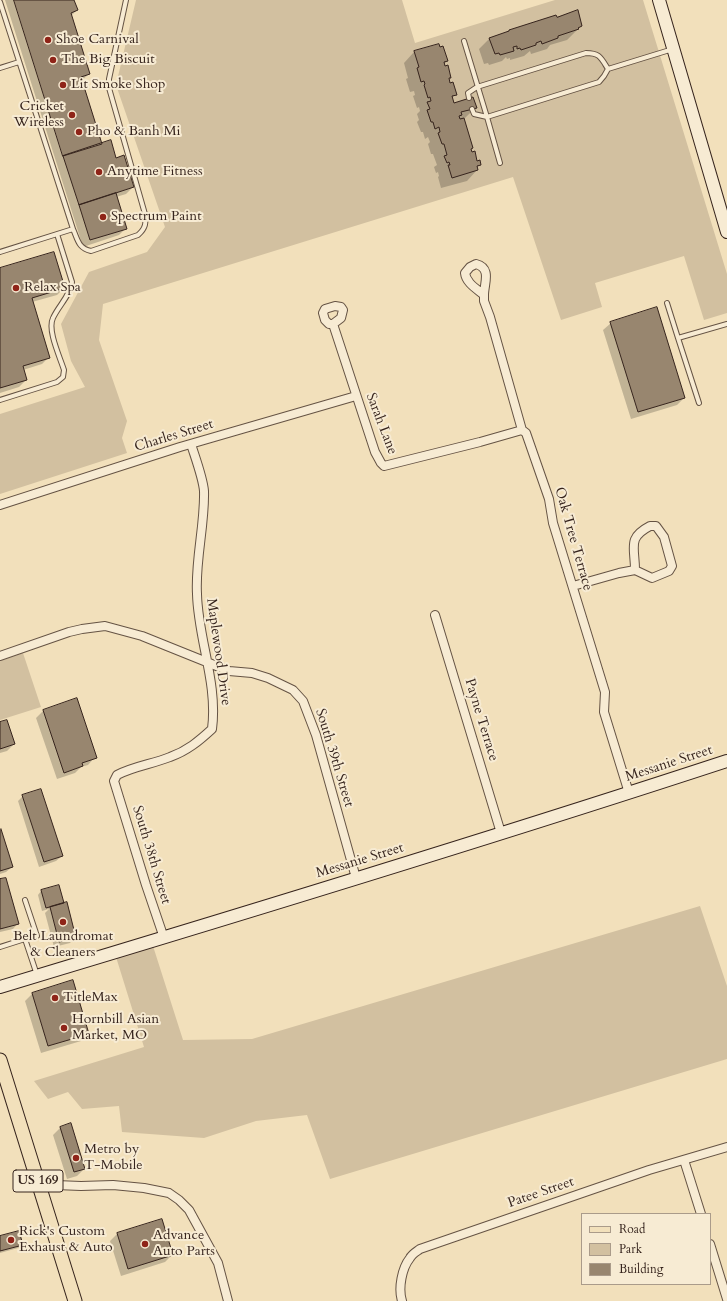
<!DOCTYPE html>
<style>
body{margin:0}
#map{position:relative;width:727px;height:1301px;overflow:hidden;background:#f2e0bb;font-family:Cardo,serif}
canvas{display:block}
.legend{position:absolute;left:581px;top:1213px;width:130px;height:72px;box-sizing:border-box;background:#f7ebd3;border:1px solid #aa9b8a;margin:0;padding:5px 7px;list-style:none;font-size:12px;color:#36241d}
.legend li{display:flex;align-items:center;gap:8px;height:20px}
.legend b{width:20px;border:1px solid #aa9b8a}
</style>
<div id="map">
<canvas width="727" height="1301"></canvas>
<ul class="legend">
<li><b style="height:5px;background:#f2e0bb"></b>Road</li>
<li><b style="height:11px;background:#d2c0a0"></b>Park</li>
<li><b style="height:11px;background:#98866f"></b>Building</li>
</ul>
</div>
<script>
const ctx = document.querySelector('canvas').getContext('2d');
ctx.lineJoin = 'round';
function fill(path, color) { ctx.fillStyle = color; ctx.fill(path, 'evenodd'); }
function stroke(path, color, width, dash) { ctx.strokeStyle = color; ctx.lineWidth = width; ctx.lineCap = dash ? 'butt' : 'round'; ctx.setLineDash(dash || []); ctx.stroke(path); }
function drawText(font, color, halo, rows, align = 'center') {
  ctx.font = font + ' Cardo,serif'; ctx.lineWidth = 4; ctx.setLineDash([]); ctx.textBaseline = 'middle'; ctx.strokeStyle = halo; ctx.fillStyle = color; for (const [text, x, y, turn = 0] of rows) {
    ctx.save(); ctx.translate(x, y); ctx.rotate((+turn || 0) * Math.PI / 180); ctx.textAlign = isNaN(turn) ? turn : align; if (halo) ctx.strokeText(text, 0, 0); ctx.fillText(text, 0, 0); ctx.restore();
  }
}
fill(new Path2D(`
 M136 0H402L415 43 555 0H643L727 274V313L704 320 684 256 595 283 602 307 561 320 513 177 103 304 99 340 127 421 122 438 127 453 0 494V414L85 387 71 361 61 324 89 272 147 252 165 227 116 85Z
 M23 653 41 707 0 720V661Z
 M700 906 727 986V1059L330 1179 307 1115 256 1121 204 1138 122 1132 119 1106 82 1109 68 1092 48 1099 34 1081 144 1047 116 957 153 946 183 1040 252 1039Z`), '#d2c0a0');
fill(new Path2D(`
 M5 0H73L77 10 71 16 89 74 81 81 101 145 115 159 133 187 126 194 116 197 126 228 119 235 83 247Z
 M556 18 581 26 567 40 550 45 547 49 531 54 530 51 524 56 510 60V58L507 59 506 57 502 61 489 65 488 63 484 64 479 49 490 38 507 33 509 31Z
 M438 45 447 61 444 64 450 77 448 79 456 94 452 98 454 104 476 107 465 118 463 119 470 149 477 162 480 164 477 168V170L467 181 441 188 438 177 439 176 438 172 436 173 434 167 437 165 433 154H431L428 144 430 142 428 137 425 139 423 132H421L417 122 419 120 417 114 420 111 419 107 417 108 413 96 415 95 414 91 410 92 406 79 408 78 404 63 414 52Z
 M0 269 64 288 57 295 32 302 49 357 42 364 23 370 26 380 19 387 0 393Z
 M611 323 684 398 677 405 631 419 603 330Z
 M76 700 95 757 88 765 81 767 75 773 57 779 36 718 43 711Z
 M0 723 14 744 7 751 0 753Z
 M23 796 62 856 56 861 39 867 18 801Z
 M0 831 12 867 6 872 0 874Z
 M0 880 18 923 13 929 0 932Z
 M58 887 75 937 70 943 54 947 45 913 49 909 42 911 38 895 41 891Z
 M72 981 88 1034 81 1041 41 1053 25 1001 32 994Z
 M60 1128 84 1169 77 1176 67 1179 53 1135Z
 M162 1220 172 1255 165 1262 121 1276 110 1241 117 1234Z
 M0 1237 22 1245 18 1248 0 1253Z`), '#0003');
const building = new Path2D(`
 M14 0H74L78 10 71 13 90 74 81 77 102 144 63 156Z
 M578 10 582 26 578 28 579 29 558 36V38L542 44 541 41 536 43V45L521 50 520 48 517 49V46L513 47 514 51 500 55 499 53 495 54 489 38 509 31V30L556 15 557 17Z
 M439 44 440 47 443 46 448 61 444 62 445 66 448 65 451 78H449L450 83 453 82 457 95 452 96 454 103 473 97 477 108 461 112 462 115 459 116 460 119 464 118 473 148 471 149 472 152 475 151 477 161 480 160 481 165 477 166 478 170 452 178 448 165H450L449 162 447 163 444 156 447 155 444 144H442L438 133 440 132 439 127 435 129 433 122H431L427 110 430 109 427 102 431 101 430 97 428 98 424 85 425 84 424 81 421 82 417 68 419 67 414 51Z
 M111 140 116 158 124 155 134 187 79 205 63 156Z
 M116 193 127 229 90 240 79 205Z
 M54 252 65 288 32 298 50 358 23 366 27 380 0 388V268Z
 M657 307 685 398 638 412 610 322Z
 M77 698 97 758 82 763 83 766 64 773 43 710Z
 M7 720 15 744 0 749V722Z
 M41 789 63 856 44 862 22 795Z
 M1 829 13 867 0 871V830Z
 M6 878 19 924 0 929V879Z
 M59 885 64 903 46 908 41 890Z
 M67 902 76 938 59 942 50 907Z
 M73 980 89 1034 48 1046 32 993Z
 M71 1123 85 1169 74 1172 60 1127Z
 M162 1219 173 1255 128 1269 117 1233Z
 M19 1231 23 1245 0 1251V1236Z`);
fill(building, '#98866f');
stroke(building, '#36241d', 1);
const lane = new Path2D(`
 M0 2 73 229 0 252
 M464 41 487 117 599 82 604 76 608 69 673 49
 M0 68 19 62
 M469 98 468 93 477 87 586 53C600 53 601 58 608 69
 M472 109 474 114 487 117 500 163
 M73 229C78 240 78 248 91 251L138 235C146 228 146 223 145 214L109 88V79L126 0
 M667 303 678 338
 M0 400 57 382 63 377 64 370C60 357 47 330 53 318 59 305 70 296 72 282L57 234
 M699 403 678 338 727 324
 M25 939 37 936 25 900
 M0 947 25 939 37 975`);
const street = new Path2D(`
 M476 264C492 268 484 284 484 295 477 289 466 283 465 273L470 267Z
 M484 295V301L490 317 522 430 526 433 549 499 553 523 605 692 604 712 629 793
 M335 306 341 307 343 310 341 318 333 324H329L325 320 323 313 325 309Z
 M333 324 375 452 381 463 384 466 480 442 522 430
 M0 505 180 447 356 396
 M650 526H656L664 537 672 566 669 571 652 578 635 570C635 547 627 538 650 526Z
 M573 586 619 573 635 570
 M435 615 501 833
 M0 656 69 632 82 629 105 626 142 636 229 671 252 673 268 678 293 690 303 701 316 735 356 878
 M164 938 146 885 114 781 117 775C134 766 153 764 170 757 187 751 199 741 212 729 218 683 198 639 197 594 195 560 205 525 204 491 203 478 195 457 191 444
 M684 1160 701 1214
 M38 1181 56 1185 81 1186 113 1185 144 1188 169 1193 179 1200 189 1210 218 1263 228 1301
 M710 1244 727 1299
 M402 1301C398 1288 402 1268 410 1258 412 1254 416 1252 420 1249L649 1170 727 1147`);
const secondary = new Path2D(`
 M659 0 727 232
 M0 987C243 914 486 840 727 761`);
const primary = new Path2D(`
 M0 1060 75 1301`);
stroke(lane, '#655344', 6);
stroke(street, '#655344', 10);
stroke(secondary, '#36241d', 14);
stroke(primary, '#36241d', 15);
stroke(lane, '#f7ebd3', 4);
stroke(street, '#f7ebd3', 8);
stroke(secondary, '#f7ebd3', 12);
stroke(primary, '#f2e0bb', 13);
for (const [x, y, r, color] of [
 [48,40,4,"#8f2418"],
 [53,60,4,"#8f2418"],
 [63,85,4,"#8f2418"],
 [72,115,4,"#8f2418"],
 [79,132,4,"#8f2418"],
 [99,172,4,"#8f2418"],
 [103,217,4,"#8f2418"],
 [16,288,4,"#8f2418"],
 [63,922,4,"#8f2418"],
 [55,998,4,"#8f2418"],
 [64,1028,4,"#8f2418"],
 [76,1158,4,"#8f2418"],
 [11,1240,4,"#8f2418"],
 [145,1244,4,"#8f2418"]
]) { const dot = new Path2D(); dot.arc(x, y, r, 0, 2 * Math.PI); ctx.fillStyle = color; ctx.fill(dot); stroke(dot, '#f7ebd3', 1.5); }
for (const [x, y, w] of [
 [38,1181,50]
]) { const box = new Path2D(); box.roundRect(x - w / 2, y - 11, w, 22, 3); ctx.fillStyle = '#f7ebd3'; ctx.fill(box); stroke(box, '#36241d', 1); }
drawText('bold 13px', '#36241d', null, [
 ["US 169",38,1181]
]);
drawText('14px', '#36241d', '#f7ebd3', [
 ["Shoe Carnival",56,40],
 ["The Big Biscuit",61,60],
 ["Lit Smoke Shop",71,85],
 ["Cricket",64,107,"right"],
 ["Wireless",64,123,"right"],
 ["Pho & Banh Mi",87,132],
 ["Anytime Fitness",107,172],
 ["Spectrum Paint",111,217],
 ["Relax Spa",24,288],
 ["Belt Laundromat",63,937,"center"],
 ["& Cleaners",63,953,"center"],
 ["TitleMax",63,998],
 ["Hornbill Asian",72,1020],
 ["Market, MO",72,1036],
 ["Metro by",84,1150],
 ["T-Mobile",84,1166],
 ["Rick's Custom",19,1232],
 ["Exhaust & Auto",19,1248],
 ["Advance",153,1236],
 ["Auto Parts",153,1252]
], 'left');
drawText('14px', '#36241d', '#f7ebd3', [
 ["Sarah Lane",381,424,69],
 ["Charles Street",174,436,-17],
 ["Oak Tree Terrace",573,539,74],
 ["Maplewood Drive",218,652,82],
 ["Payne Terrace",481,720,73],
 ["South 39th Street",334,758,73],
 ["Messanie Street",669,764,-18],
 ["South 38th Street",151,855,73],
 ["Messanie Street",360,861,-17],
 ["Patee Street",541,1193,-19]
]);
</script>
